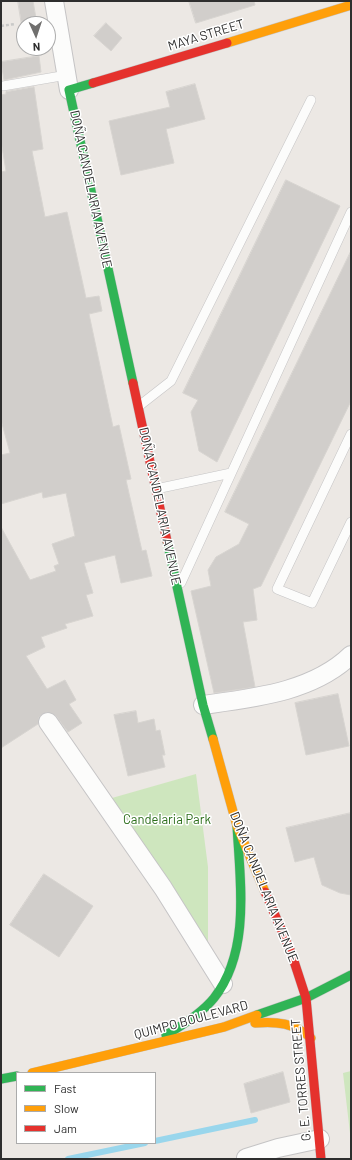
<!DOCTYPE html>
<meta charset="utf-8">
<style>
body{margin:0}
#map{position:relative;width:352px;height:1160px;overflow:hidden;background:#ece8e4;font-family:Barlow,sans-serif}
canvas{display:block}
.frame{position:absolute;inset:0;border:2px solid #2e2e2e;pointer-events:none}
.legend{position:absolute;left:16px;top:1072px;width:140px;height:72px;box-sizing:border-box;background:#fff;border:1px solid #ababab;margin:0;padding:5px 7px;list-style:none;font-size:12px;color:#2e2e2e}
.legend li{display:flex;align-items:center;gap:8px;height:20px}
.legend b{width:20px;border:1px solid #ababab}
.north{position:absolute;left:16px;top:16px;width:40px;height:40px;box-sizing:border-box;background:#fff;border:1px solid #ababab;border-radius:50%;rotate:177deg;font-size:11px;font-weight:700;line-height:16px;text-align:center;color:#2e2e2e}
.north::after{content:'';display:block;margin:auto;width:14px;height:18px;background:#706f6e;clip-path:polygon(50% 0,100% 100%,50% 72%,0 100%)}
</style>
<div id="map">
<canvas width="352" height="1160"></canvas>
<div class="frame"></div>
<ul class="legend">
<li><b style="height:5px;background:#30b455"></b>Fast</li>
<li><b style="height:5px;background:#ff9f0a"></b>Slow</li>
<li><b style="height:5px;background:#e5322d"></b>Jam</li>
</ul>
<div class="north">N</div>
</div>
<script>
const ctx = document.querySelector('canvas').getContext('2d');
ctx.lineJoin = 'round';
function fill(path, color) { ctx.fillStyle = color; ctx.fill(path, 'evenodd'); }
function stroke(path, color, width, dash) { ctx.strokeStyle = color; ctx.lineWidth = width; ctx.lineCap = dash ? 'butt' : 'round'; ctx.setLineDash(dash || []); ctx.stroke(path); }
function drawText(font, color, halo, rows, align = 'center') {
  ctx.font = font + ' Barlow,sans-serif'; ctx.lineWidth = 3; ctx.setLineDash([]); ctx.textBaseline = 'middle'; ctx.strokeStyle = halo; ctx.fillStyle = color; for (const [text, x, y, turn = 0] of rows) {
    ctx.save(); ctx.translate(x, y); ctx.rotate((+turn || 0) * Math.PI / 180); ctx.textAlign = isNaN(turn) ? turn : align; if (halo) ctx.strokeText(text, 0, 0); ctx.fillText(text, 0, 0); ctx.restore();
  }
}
fill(new Path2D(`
 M196 774 208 867V950L112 798Z
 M351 1071V1142L343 1073Z`), '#cee6be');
stroke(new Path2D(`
 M155 1141 255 1120
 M68 1159 145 1143`), '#99d6ec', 6);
const building = new Path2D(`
 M18 1H33L37 24H24L22 26Z
 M189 1H254L255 5 196 23Z
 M106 23 122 38 111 51 94 36Z
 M39 56 41 72 4 80 1 62Z
 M195 84 205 119 166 129 174 163 121 175 109 121 170 107 166 92Z
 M34 87 43 149 32 151 45 217 67 212 86 298 99 296 102 311 89 314 113 427 119 425 131 479 126 480 142 551 146 550 152 576 121 583 115 555 84 563 93 593 86 595 93 616 65 624 67 628 41 637 45 647 26 656 47 689 65 680 76 700 69 704 82 723 68 732 56 716 47 712 39 717 38 724 1 748V527L30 580 56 571 54 566 59 564 52 544 75 536 66 493 43 498 42 492 1 504V455L10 453 1 420V172L6 171 1 141V95L6 94V92Z
 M286 180 340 206 217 462 199 451 191 412 198 400 183 393Z
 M351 251V401L261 586 253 589 257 620 243 622 255 687 214 693 191 591 211 586 208 570 216 557 239 544 249 524 225 512Z
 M338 694 349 746 306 755 295 703Z
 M136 711 138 723 154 719 156 731 160 730 165 755H162L165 767 128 776 114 715Z
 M351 813V895L340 893 322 885 314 857 295 862 286 828Z
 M44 874 93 906 59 957 10 925Z
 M283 1072 290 1102 251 1113 244 1084Z`);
fill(building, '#d1cecb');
stroke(building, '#d7d4d0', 1);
const lane = new Path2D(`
 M3 86 67 75
 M139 406 171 381 311 100
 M351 434 277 589 312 603 351 522
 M156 489 231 473
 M181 583 351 212`);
const street = new Path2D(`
 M54 1 69 90
 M203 705C254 698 313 692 351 655
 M48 722 163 888 223 984
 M246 1158 278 1148 320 1139`);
const fast = new Path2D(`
 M93 83 69 90 133 383
 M167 541 203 705 213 739
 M257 1015 306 998 351 975
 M166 1035C183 1025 202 1013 214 998 251 951 240 881 237 826
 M1 1079 17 1076`);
const slow = new Path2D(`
 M227 43 351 5
 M213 739 237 826 265 892
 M255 1023C277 1021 294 1023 311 1038
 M32 1073 224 1027 257 1015`);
const jam = new Path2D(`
 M93 83 227 43
 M133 383 167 541
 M265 892 291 952 306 998 321 1159`);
stroke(lane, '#c5c4c5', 10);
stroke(street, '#c5c4c5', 20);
stroke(fast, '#c5c4c5', 10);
stroke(slow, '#c5c4c5', 10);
stroke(jam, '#c5c4c5', 10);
stroke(new Path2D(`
 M1 26 15 24`), '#c9c9c8', 2.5, [3, 2]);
stroke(lane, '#fcfcfb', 9);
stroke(street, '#fcfcfb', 18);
stroke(fast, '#30b455', 9);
stroke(slow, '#ff9f0a', 9);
stroke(jam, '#e5322d', 9);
drawText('13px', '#2e2e2e', '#fff', [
 ["MAYA STREET",206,35,-17],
 ["DOÑA CANDELARIA AVENUE",91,189,78],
 ["DOÑA CANDELARIA AVENUE",160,506,78],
 ["DOÑA CANDELARIA AVENUE",264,887,68],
 ["QUIMPO BOULEVARD",191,1020,-15],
 ["G. E. TORRES STREET",301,1080,-95]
]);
drawText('13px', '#2c6e1b', '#fff', [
 ["Candelaria Park",167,820]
]);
</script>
